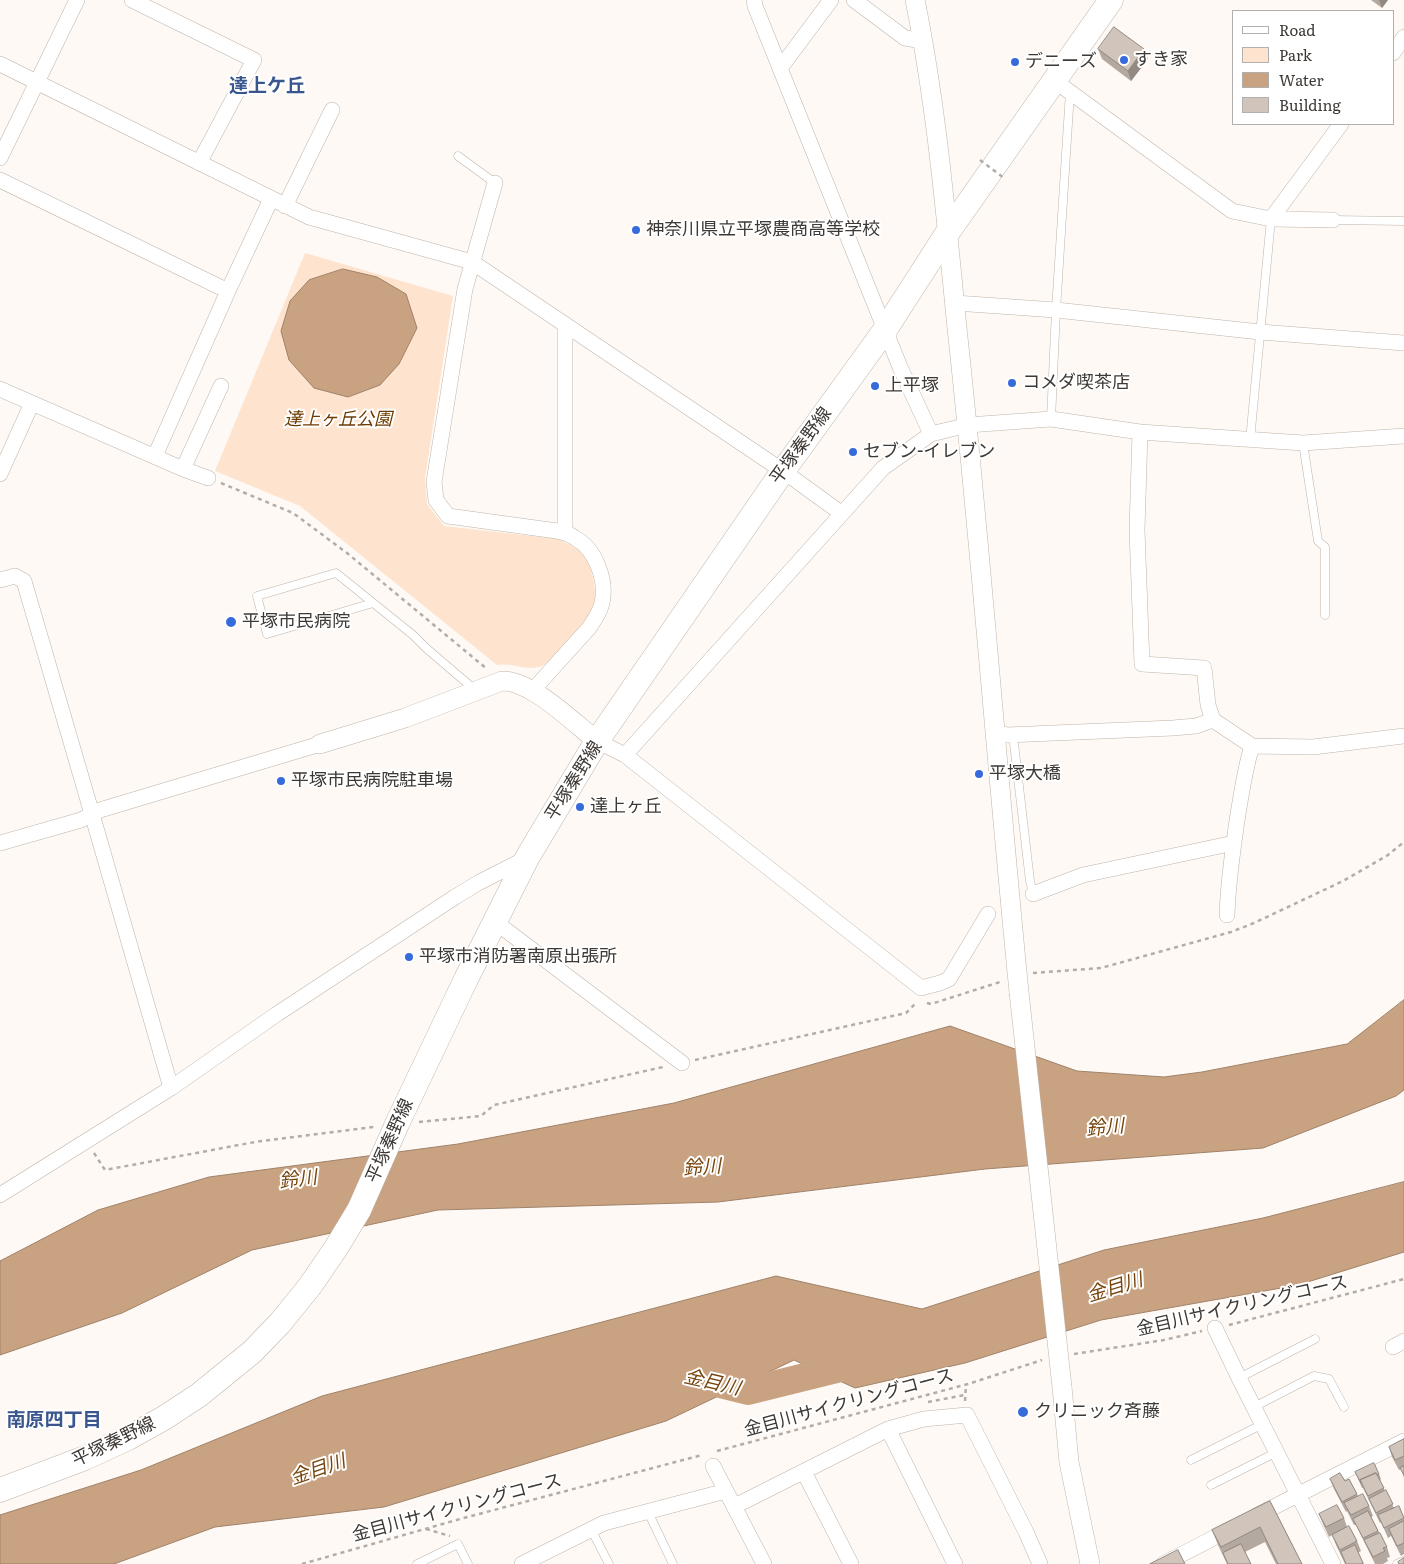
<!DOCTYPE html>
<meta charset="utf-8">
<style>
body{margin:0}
#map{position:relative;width:1404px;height:1564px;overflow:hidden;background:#fef9f4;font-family:Literata,serif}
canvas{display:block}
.legend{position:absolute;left:1232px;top:10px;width:162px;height:115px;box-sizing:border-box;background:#fff;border:1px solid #b2b0ae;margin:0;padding:6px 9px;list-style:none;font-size:15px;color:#3e3935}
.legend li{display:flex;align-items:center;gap:10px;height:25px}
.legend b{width:25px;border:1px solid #b2b0ae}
</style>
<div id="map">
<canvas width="1404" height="1564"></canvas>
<ul class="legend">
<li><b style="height:6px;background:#fff"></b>Road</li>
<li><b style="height:14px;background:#fee4cf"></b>Park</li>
<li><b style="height:14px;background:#c9a281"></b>Water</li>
<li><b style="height:14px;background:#d0c4bb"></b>Building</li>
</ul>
</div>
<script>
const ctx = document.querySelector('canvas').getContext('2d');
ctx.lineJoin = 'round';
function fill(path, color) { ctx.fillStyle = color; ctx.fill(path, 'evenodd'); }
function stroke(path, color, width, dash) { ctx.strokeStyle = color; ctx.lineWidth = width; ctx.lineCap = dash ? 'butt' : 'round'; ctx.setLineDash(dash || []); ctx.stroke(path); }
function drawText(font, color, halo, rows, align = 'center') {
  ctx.font = font + ' Literata,"Noto Sans JP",serif'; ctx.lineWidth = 4; ctx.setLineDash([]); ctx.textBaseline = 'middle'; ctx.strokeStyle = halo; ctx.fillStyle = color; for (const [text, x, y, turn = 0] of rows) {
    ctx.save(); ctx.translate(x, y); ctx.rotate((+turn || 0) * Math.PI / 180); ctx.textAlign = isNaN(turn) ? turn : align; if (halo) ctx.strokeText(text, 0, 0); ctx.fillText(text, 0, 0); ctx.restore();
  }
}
fill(new Path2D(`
 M305 253 453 296 425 478 427 504 444 526 558 539C568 544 580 548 586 558 593 571 598 597 594 610 590 620 571 641 562 649 557 654 549 663 542 666 527 672 512 662 497 665L300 506 215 471Z`), '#fee4cf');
const water = new Path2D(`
 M343 269 377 277 406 294 417 328 399 364 380 385 348 397 314 388 289 360 281 331 290 301 309 280Z
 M1404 1000V1090L1396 1096 1263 1148 985 1169 718 1202 438 1210 252 1250 122 1313 0 1355V1261L98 1210 209 1177 458 1144 674 1103 950 1026 1077 1071 1164 1077 1202 1072 1347 1044Z
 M1404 1182V1252L1298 1285 1101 1320 965 1363 855 1388 794 1360 666 1421 384 1507 215 1527 114 1564H0V1515L141 1470 322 1396 776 1276 922 1309 1104 1250 1263 1218Z`);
fill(water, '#c9a281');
stroke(water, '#9f826a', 1);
stroke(new Path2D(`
 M700 1379 748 1391 845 1367 857 1362`), '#c9a281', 28);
const service = new Path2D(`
 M458 156 495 183
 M1333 220 1404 221
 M1051 419 1056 310 1070 92
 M1250 440 1271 219
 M1303 443 1318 541 1325 547V615
 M373 603 267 634 257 596 336 573 413 635 426 648 474 689
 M1013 735 1030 881 1033 894
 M1239 1378 1315 1339
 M1254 1407 1314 1376 1329 1379 1344 1407
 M1191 1460 1263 1424
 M1211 1485 1277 1452
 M648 1512 673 1564
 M591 1529 609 1564
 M417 1564 458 1544 468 1564
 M1397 1564 1404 1561`);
const minor = new Path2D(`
 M132 0 254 60 199 163
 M754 0 755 6 900 367 931 434
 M854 0 905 38 923 41
 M1393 53 1404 37
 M0 64 309 217 472 262 783 471 841 513
 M781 67 831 0
 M1055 81 1232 211 1271 219 1333 220
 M0 158 77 0
 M0 180 228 291
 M495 183 465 289 434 482 436 500 448 516 557 531C563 532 570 534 575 538 596 549 607 581 602 603 600 613 594 620 589 628L533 690
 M285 206 332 110
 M1271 219 1341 124
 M955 303 1056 310 1260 332 1404 343
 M0 389 183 469 208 478
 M1140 432 1137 530 1142 664 1204 668 1208 705 1213 720 1252 746 1313 747 1404 736
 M155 456 228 291 271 199
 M183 469 221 386
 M0 474 32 403
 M565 533V324
 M0 580 15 576 24 581 92 814 100 810 320 744
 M995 733 1007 735 1173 728 1196 726 1213 720
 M597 741 625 755 883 468 931 434 968 425 1051 419 1140 432 1303 443 1404 436
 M625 755 921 988 940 983 949 979 988 914
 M0 843 81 820 92 814 171 1088
 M1033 894 1083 875 1234 843
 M1227 915C1228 881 1233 848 1238 814 1242 791 1245 768 1252 746
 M494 921 682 1063
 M0 1195 171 1088 277 1014 455 897 478 883 527 858
 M1215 1328 1239 1378 1333 1564
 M1393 1347 1404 1341
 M888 1429 955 1564
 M713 1466 764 1564
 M804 1472 851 1564
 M735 1506 888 1429 924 1419 967 1415 1026 1532 1040 1564
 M1256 1516 1404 1441
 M522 1564 604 1523 726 1491
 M1163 1564 1233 1528`);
const tertiary = new Path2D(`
 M915 0C937 108 946 218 957 328 981 549 997 771 1019 992
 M320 744 405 718 502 681C531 680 574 723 597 741
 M1062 1387 1069 1462 1090 1564`);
const primary = new Path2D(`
 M0 1490 85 1458 128 1438 164 1418 199 1395 252 1352 280 1323 310 1286 336 1248 359 1210 397 1124 466 979 527 858 597 741 783 471 885 330 948 232 1111 0`);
stroke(service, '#bfb4aa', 9);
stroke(minor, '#bfb4aa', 16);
stroke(tertiary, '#bfb4aa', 20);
stroke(primary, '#bfb4aa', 25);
stroke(new Path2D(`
 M221 483 293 513 347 553 487 669
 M1033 973 1101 968 1231 932 1254 923 1343 881 1388 855 1404 842
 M927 1003 931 1004 1000 982
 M695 1060 906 1013 917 1002
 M419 1122 481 1116 494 1105 663 1067
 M94 1153 105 1170 255 1142 374 1127
 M1229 1325 1404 1279
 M1074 1354 1164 1340 1202 1331
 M965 1401 966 1385
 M928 1402 965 1395
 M717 1451 968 1384 1042 1360
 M426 1529 450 1536
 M302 1564 460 1519 702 1455`), '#b2ada8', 2.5, [4, 4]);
stroke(service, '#fff', 8);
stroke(minor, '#fff', 15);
stroke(tertiary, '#fff', 19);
stroke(primary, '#fff', 24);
const tertiaryBridge = new Path2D(`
 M1019 992 1062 1387`);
stroke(tertiaryBridge, '#bfb4aa', 20, []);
stroke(new Path2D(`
 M980 160 1004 178`), '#b2ada8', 2.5, [4, 4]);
stroke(tertiaryBridge, '#fff', 19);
fill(new Path2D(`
 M1371 0H1388L1382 8Z
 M1098 49H1144L1148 59 1131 81 1102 59Z
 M1404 1439V1478L1401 1469 1399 1470 1392 1457 1389 1447Z
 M1355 1472 1379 1474 1381 1479 1380 1480 1385 1491 1394 1508 1404 1517V1554L1401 1556 1391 1536 1388 1538 1381 1522 1380 1523 1363 1488H1362Z
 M1330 1479 1345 1481 1349 1479 1358 1496 1369 1506 1373 1516 1371 1517 1387 1547 1390 1557 1387 1558 1388 1561 1383 1564H1375L1356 1525H1354L1347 1511 1346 1512 1334 1489Z
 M1270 1501 1302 1564H1276L1265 1542 1245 1552 1251 1564H1227L1218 1545 1212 1530Z
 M1319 1514 1344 1518 1347 1527 1357 1541 1361 1551 1358 1553 1364 1564H1345L1336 1545 1332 1535 1329 1537 1323 1524Z`), '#b3a9a1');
fill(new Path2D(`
 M1379 0H1388L1382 8Z
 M1144 49 1148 59 1131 81 1128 71Z`), '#928983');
const building = new Path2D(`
 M1114 27 1144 49 1128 71 1098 49Z
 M1404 1439V1456L1395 1460 1389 1447Z
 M1374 1463 1379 1474 1378 1475 1376 1473 1360 1480 1362 1483H1361L1355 1472Z
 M1404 1466V1475L1400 1468Z
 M1340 1473 1345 1481 1349 1479 1357 1494 1342 1502 1330 1479Z
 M1376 1473 1384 1488 1368 1496 1360 1480Z
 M1386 1490 1393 1504 1376 1513 1369 1499Z
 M1363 1494 1369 1506 1351 1515 1344 1503Z
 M1270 1501 1302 1564H1278L1260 1527 1221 1547 1212 1530Z
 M1337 1505 1344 1518 1326 1527 1319 1514Z
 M1399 1506 1404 1518 1384 1528 1378 1515Z
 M1368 1511 1378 1531 1363 1538 1353 1519Z
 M1404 1521V1543L1397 1546 1389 1529Z
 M1349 1526 1357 1541 1340 1550 1332 1535Z
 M1380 1533 1387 1547 1383 1548 1385 1551 1373 1557 1364 1540Z
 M1241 1544 1251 1564H1228L1223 1553Z
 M1355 1545 1363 1563 1361 1564H1346L1341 1552Z
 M1178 1550 1185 1564H1150Z
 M1404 1558V1564H1399L1398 1562Z`);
fill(building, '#d0c4bb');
stroke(building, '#928983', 1);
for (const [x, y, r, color] of [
 [1124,60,5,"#376ada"],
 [1015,62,5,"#376ada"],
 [636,230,5,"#376ada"],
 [1012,383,5,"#376ada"],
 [875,386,5,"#376ada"],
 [853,452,5,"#376ada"],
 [231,622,6,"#376ada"],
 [979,774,5,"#376ada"],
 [281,781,5,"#376ada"],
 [580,807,5,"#376ada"],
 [409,957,5,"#376ada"],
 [1023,1412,6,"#376ada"]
]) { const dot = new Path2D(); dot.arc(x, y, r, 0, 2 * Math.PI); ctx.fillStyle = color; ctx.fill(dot); stroke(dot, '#fff', 2); }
drawText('18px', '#3e3935', '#fff', [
 ["すき家",1134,60],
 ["デニーズ",1025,62],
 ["神奈川県立平塚農商高等学校",646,230],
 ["コメダ喫茶店",1022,383],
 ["上平塚",885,386],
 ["セブン-イレブン",863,452],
 ["平塚市民病院",242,622],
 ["平塚大橋",989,774],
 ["平塚市民病院駐車場",291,781],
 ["達上ヶ丘",590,807],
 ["平塚市消防署南原出張所",419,957],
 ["クリニック斉藤",1034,1412]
], 'left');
drawText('italic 18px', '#6d3b00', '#fff', [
 ["達上ヶ丘公園",338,420]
]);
drawText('18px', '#3e3935', '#fff', [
 ["平塚秦野線",801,446,-54],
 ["平塚秦野線",574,781,-58],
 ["平塚秦野線",390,1141,-66],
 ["金目川サイクリングコース",1242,1306,-13],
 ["金目川サイクリングコース",849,1403,-15],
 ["平塚秦野線",114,1442,-26],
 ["金目川サイクリングコース",457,1508,-15]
]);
drawText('bold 19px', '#3a568f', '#fff', [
 ["達上ケ丘",267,86],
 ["南原四丁目",54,1420]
]);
drawText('italic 19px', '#77440b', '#fff', [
 ["鈴川",1105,1128,-5],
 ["鈴川",702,1168,-4],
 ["鈴川",298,1180,-7],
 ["金目川",1115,1288,-17],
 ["金目川",712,1383,13],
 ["金目川",318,1470,-19]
]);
</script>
